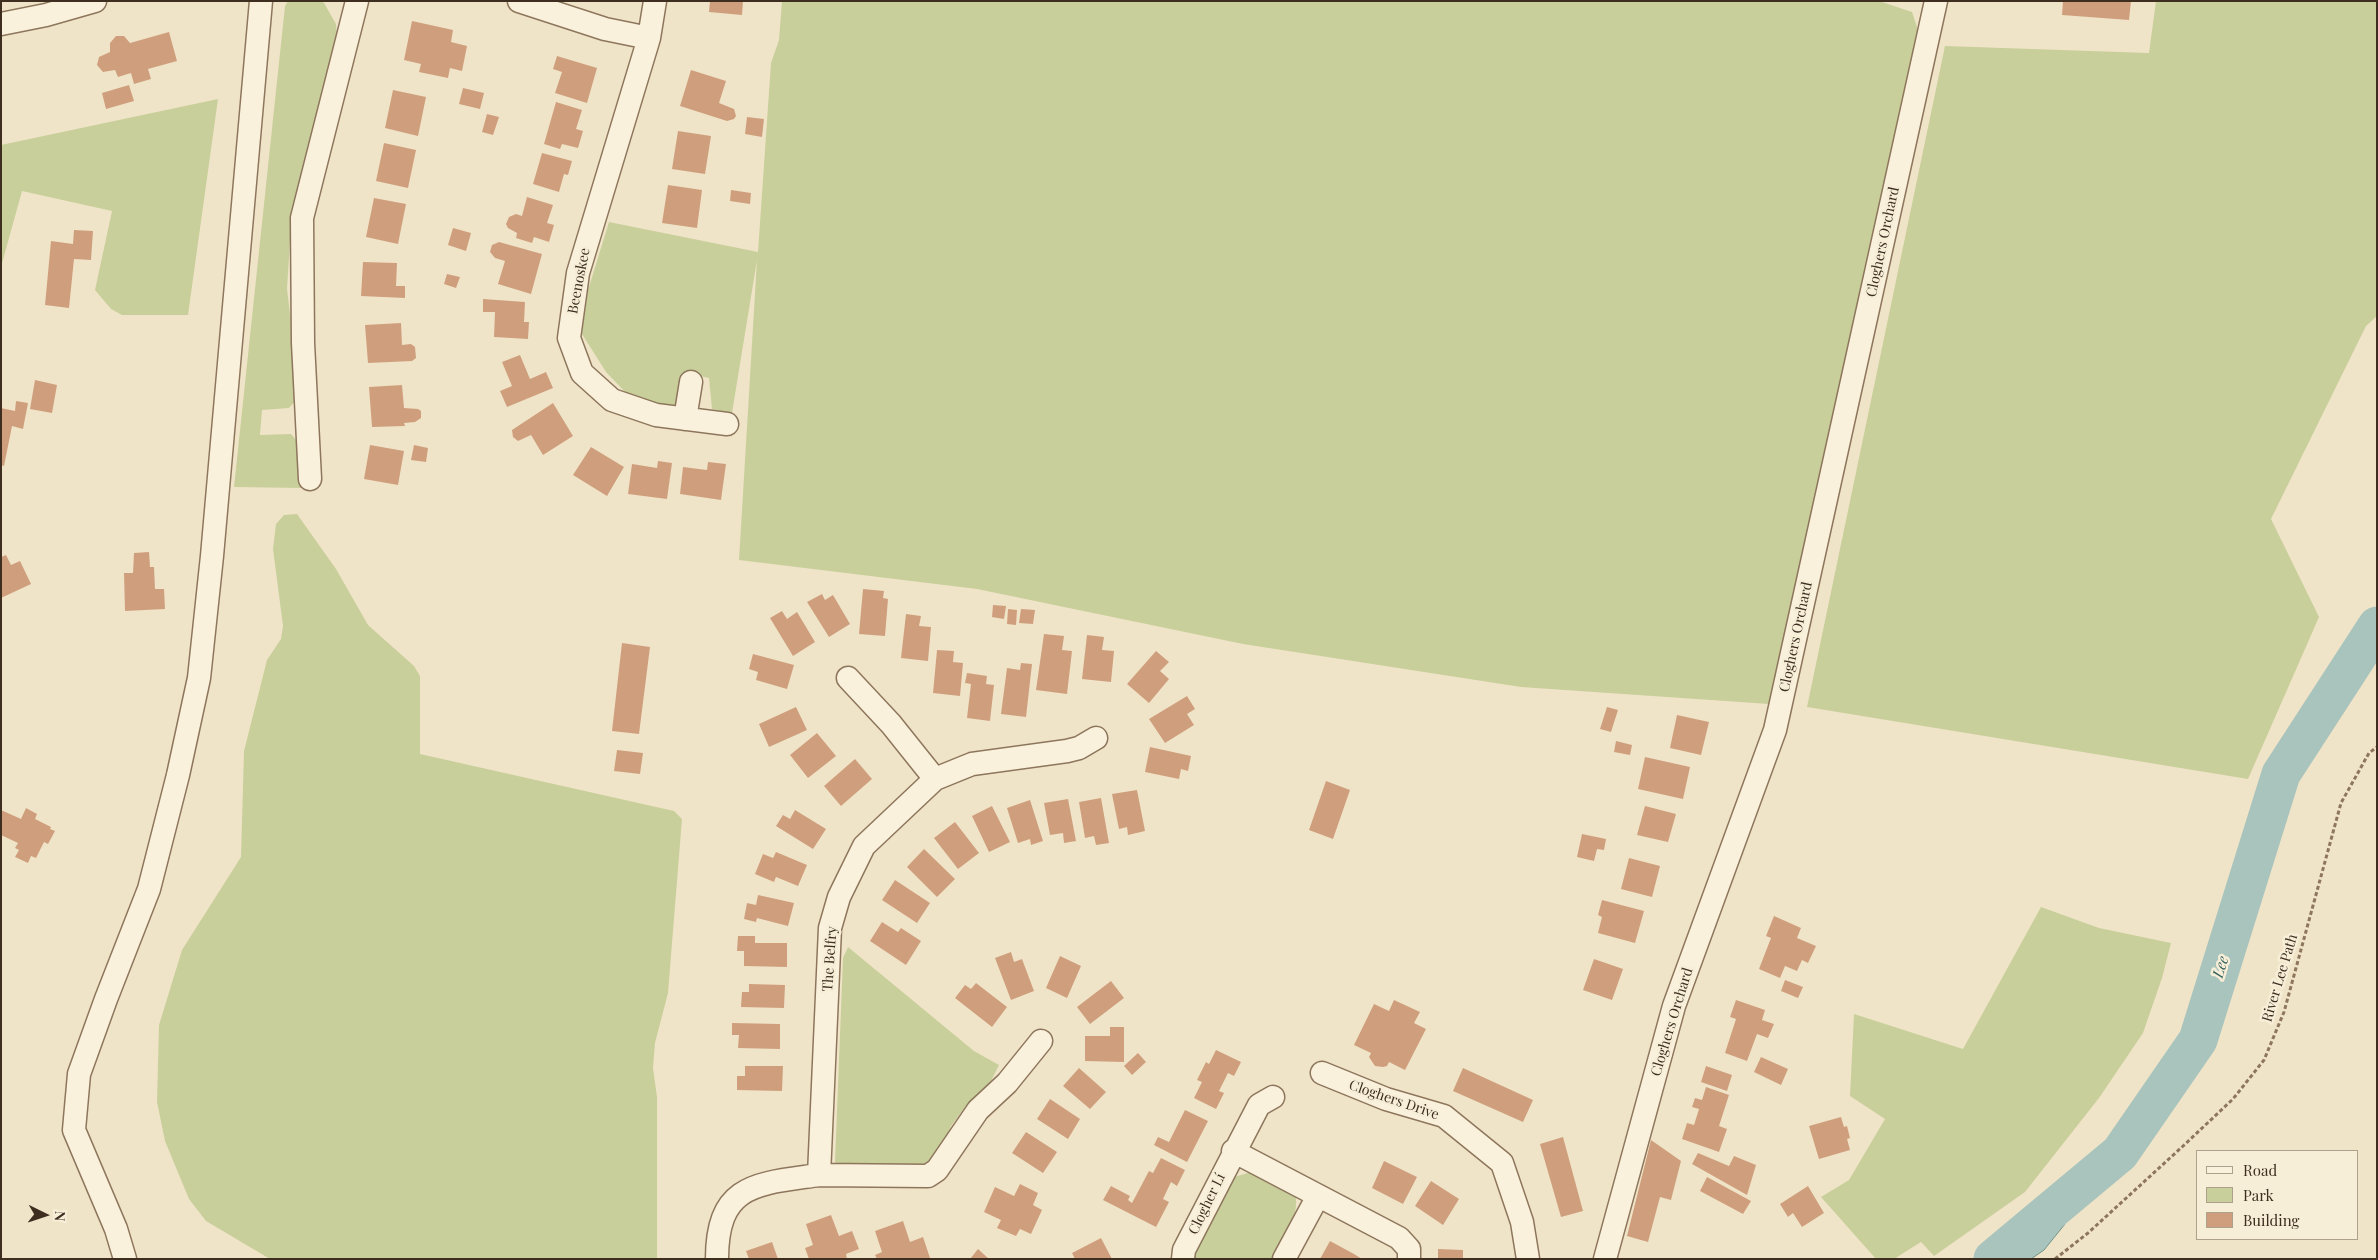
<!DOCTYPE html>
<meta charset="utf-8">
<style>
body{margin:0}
#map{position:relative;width:2378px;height:1260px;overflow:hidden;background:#f0e4c8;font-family:"Playfair Display",serif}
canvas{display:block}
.frame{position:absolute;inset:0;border:2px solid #3d2e20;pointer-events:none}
.legend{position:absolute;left:2196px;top:1150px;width:162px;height:90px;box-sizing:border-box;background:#f7eed8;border:1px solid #ada18e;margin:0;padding:6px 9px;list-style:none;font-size:15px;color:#3d2e20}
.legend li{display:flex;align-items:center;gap:10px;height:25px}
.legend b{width:25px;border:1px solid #ada18e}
.north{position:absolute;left:20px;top:1190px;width:50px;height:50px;-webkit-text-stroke:4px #f7eed8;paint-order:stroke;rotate:94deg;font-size:14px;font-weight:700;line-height:20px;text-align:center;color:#3d2e20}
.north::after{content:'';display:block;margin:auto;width:18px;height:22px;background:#3d2e20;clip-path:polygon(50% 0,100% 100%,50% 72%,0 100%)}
</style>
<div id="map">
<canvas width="2378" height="1260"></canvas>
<div class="frame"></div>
<ul class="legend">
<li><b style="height:6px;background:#faf1dc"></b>Road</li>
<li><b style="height:14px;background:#c9cf9b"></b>Park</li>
<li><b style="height:14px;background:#cf9f7d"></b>Building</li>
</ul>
<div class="north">N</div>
</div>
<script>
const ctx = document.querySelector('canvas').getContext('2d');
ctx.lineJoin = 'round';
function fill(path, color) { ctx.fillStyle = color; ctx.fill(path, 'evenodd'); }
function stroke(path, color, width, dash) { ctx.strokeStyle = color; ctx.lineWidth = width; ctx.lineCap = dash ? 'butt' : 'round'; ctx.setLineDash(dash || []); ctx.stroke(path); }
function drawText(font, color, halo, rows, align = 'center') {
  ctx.font = font + ' "Playfair Display",serif'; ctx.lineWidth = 5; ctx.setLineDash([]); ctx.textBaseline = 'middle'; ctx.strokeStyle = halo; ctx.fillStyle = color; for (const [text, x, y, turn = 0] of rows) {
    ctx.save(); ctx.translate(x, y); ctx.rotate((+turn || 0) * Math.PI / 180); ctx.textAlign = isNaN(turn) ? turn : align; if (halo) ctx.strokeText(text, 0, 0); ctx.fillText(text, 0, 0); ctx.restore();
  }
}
fill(new Path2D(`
 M288 1H321L324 3 336 24 338 47 300 192 290 241 287 289 298 381 297 399 289 408 262 410 260 435 291 434 297 441 302 488 234 487 285 6Z
 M782 1H1879L1912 12 1919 33 1769 704 1521 687 1243 644 977 589 739 560 757 260 732 413 712 409 709 378 685 373 679 410 629 396 606 372 582 334 588 290 609 222 758 252 771 63 779 40Z
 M2156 1H2377V316L2366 326 2271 519 2319 617 2248 779 1807 707 1945 46 2149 53Z
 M218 99 188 315H122L111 309 95 290 112 211 22 191 1 267V145Z
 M297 514 336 569 368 625 414 666 420 676V754L674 811 682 819 668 993 655 1043 653 1068 657 1097V1259H270L206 1221 189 1199 165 1141 157 1102 159 1025 182 950 241 857 244 751 267 660 281 639 283 626 273 549 276 524 284 515Z
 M2041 907 2099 928 2171 943 2162 978 2143 1033 2099 1098 2025 1192 1934 1256 1921 1242 1894 1259H1876L1821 1197 1849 1180 1885 1119 1850 1096 1854 1014 1963 1049Z
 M848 947 974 1051 999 1065 987 1089 965 1107 951 1126 941 1151 931 1168 839 1166 835 1162 843 958Z
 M1251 1172 1295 1194C1301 1216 1282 1240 1272 1259H1193L1227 1186 1234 1177Z`), '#c9cf9b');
const water = new Path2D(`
 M2047 1202 2065 1224 2044 1250 2031 1259H1981L1996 1248Z`);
fill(water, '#a9c4bc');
stroke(water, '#6f938a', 1);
stroke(new Path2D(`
 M1993 1259 2120 1153 2198 1040 2281 774 2377 626`), '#a9c4bc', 39);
fill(new Path2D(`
 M710 1H743L742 15 709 12Z
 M2063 1H2131L2129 20 2062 15Z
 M412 21 453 30 451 42 467 46 462 71 450 68 448 78 419 72 421 64 404 60Z
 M169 32 177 61 148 69 151 79 134 84 131 73 118 77 115 70 103 72 97 65 99 57 110 52V43L116 36H124L130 43Z
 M557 56 597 68 587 103 555 93 562 72 553 69Z
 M691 70 726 81 719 103 734 109 736 116 734 119 727 121 680 106Z
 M129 85 134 101 106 109 102 93Z
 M463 88 484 93 480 109 459 104Z
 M393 90 426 97 418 136 385 128Z
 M556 102 582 110 576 129 583 131 578 148 562 144 560 149 544 144Z
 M487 114 499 117 493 135 482 132Z
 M747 117 764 119 762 137 745 134Z
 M678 131 711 136 705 174 672 169Z
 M384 143 416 150 408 188 376 181Z
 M542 153 572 161 568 175 564 174 559 192 533 184Z
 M668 185 702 190 697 228 662 223Z
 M731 190 751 193 750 204 730 201Z
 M527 197 553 205 547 223 554 225 549 242 534 237 532 243 516 238 517 233 508 228 506 224 509 217 516 214 522 216Z
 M374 198 406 204 398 244 366 237Z
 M453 228 471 233 466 251 448 245Z
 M74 230 93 231 91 260 74 259 69 308 45 305 51 241 73 244Z
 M499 242 542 254 531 294 498 284 505 261 495 258 490 252 492 245Z
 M363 262 397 263 396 286H405V298L361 296Z
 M447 274 460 277 456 288 444 284Z
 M483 299 525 302 524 322H529L528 339 494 337 495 312H483Z
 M401 323 402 345 411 344 415 347 416 358 412 361 368 363 365 325Z
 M520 355 530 379 546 372 553 388 507 407 500 391 512 386 502 362Z
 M35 380 57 385 52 413 30 409Z
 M402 385 404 408 418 409 421 411V418L415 422 404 423 405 426 372 427 369 387Z
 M16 401 28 403 23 429 12 426 4 466 1 465V408L15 411Z
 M553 403 573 436 543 455 531 435 518 441 513 437 512 430Z
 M370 445 404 451 398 485 364 479Z
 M414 445 428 448 426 462 411 460Z
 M591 447 624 467 607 496 573 475Z
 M658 461 672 463 667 499 628 494 632 464 657 468Z
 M708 462 726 464 721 500 680 494 683 467 707 470Z
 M149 552 150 567H154L155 589H164L165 609 125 611 124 573H133L134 553Z
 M6 555 11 565 20 561 31 584 1 598V557Z
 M863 589 884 591 883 598 888 599 885 636 859 634Z
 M822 594 825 600 833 595 850 624 829 637 807 602Z
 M993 605 1006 606 1004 619 992 617Z
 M1008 609 1017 610 1016 625 1007 624Z
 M1021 609 1035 610 1033 624 1019 623Z
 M782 611 787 619 797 612 815 642 793 656 770 618Z
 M906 614 921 616 919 626 931 627 928 661 901 658Z
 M1044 634 1064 636 1062 650 1072 651 1067 694 1036 690Z
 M1087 635 1104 637 1102 650 1114 651 1111 682 1082 679Z
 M622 643 650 647 639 734 612 731Z
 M937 650 954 651 953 662 963 663 960 696 933 693Z
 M1156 651 1169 662 1160 671 1169 679 1149 703 1127 684Z
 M753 654 794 665 787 689 756 680 758 672 749 669Z
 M1021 663 1032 664 1026 717 1001 714 1007 668 1020 670Z
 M967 673 987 676 986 684 994 685 990 721 967 718 971 684 965 683Z
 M1187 696 1195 709 1187 714 1194 725 1165 743 1149 719Z
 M796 707 807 730 769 747 759 724Z
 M1607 707 1618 710 1611 732 1600 729Z
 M1677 715 1709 722 1701 755 1670 748Z
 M817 733 836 756 808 778 790 755Z
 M1616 741 1632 745 1630 755 1614 752Z
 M1150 747 1191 756 1188 771 1181 769 1179 779 1145 772Z
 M617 750 643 753 640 774 614 771Z
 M1645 757 1690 767 1683 799 1638 789Z
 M855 759 872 779 841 806 824 786Z
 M1326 781 1350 790 1333 839 1309 830Z
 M1137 790 1145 831 1128 835 1127 827 1119 829 1112 794Z
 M1101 798 1109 843 1096 845 1094 836 1085 838 1079 802Z
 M1068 799 1076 841 1064 843 1063 833 1050 835 1044 803Z
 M1030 800 1043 841 1031 845 1030 839 1018 843 1007 808Z
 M992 806 1010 842 989 852 972 816Z
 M1645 806 1676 814 1668 842 1637 835Z
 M26 808 37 814 35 819 51 827 50 829 55 831 48 844 44 842 36 858 31 856 28 863 15 857 19 850 15 848 18 843 1 835V810L21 819Z
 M795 810 826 829 813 849 776 826 783 815 790 819Z
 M955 822 979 853 958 869 934 838Z
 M1582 834 1606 839 1604 850 1597 849 1594 861 1577 857Z
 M924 849 955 879 937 897 907 867Z
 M776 852 807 865 798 886 776 877 774 882 755 874 763 854 773 858Z
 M1629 858 1660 866 1652 897 1621 889Z
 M895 880 930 903 917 923 882 900Z
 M758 895 794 903 788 926 757 918 756 922 744 919 747 903 756 905Z
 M1602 900 1644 911 1635 943 1598 933 1602 917 1598 915Z
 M1774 916 1801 928 1797 938 1816 946 1808 963 1802 960 1797 971 1785 966 1780 978 1759 969 1771 938 1766 936Z
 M882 922 898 932 901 928 921 941 906 965 870 941Z
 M738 936H755V943H787V967L744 966V951H737Z
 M1011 952 1014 962 1022 959 1034 991 1011 1000 995 958Z
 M1060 956 1081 966 1067 998 1046 988Z
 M1594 959 1623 969 1612 1000 1583 990Z
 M1785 980 1803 987 1798 998 1781 991Z
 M1111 981 1124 998 1090 1024 1077 1007Z
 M976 983 1007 1007 992 1027 955 998 965 985 971 989Z
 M749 984 785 985 784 1008 741 1007 742 992H749Z
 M1394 1000 1420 1012 1414 1023 1426 1029 1405 1070 1389 1062 1387 1066 1383 1067 1375 1066 1369 1057 1371 1053 1354 1045 1374 1004 1389 1011Z
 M1736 1000 1765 1010 1762 1020 1774 1024 1768 1038 1757 1034 1747 1061 1725 1053 1736 1019 1730 1017Z
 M732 1023 780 1024V1049L738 1048 739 1035H732Z
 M1110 1027H1124V1062L1085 1061V1036H1110Z
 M1216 1050 1241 1062 1234 1076 1228 1073 1219 1091 1224 1093 1216 1109 1194 1098 1202 1082 1197 1080 1206 1062 1209 1064Z
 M1138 1053 1146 1062 1132 1075 1124 1066Z
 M1761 1057 1788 1069 1781 1085 1754 1072Z
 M745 1066H783L782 1091 737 1090V1076H745Z
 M1706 1066 1732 1075 1727 1091 1701 1082Z
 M1079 1068 1106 1092 1090 1109 1063 1086Z
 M1463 1068 1533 1100 1523 1122 1453 1091Z
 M1706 1087 1729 1095 1719 1126 1727 1129 1719 1152 1682 1139 1687 1123 1694 1125 1699 1109 1692 1107 1695 1098 1702 1100Z
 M1050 1099 1080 1119 1068 1139 1037 1119Z
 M1185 1110 1208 1121 1187 1162 1154 1145 1158 1137 1169 1142Z
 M1841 1117 1844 1127 1847 1126 1850 1138 1847 1139 1850 1150 1819 1159 1809 1126Z
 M1026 1132 1057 1152 1043 1173 1012 1153Z
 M1563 1137 1583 1211 1561 1217 1540 1144Z
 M1651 1140 1681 1161 1671 1200 1660 1197 1648 1242 1627 1236Z
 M1698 1153 1729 1166 1734 1156 1756 1165 1747 1195 1692 1164Z
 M1161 1158 1185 1170 1177 1186 1171 1182 1163 1199 1169 1202 1156 1227 1103 1200 1111 1186 1130 1196 1128 1200 1132 1203 1149 1171 1153 1173Z
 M1384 1161 1417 1177 1403 1204 1372 1188Z
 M1707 1177 1751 1201 1743 1214 1700 1191Z
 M1431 1181 1459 1199 1443 1225 1415 1206Z
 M1020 1184 1038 1193 1033 1205 1042 1210 1031 1234 1020 1229 1016 1236 997 1228 1001 1220 984 1212 995 1187 1014 1196Z
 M1808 1186 1824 1213 1802 1227 1793 1213 1788 1217 1780 1204Z
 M831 1215 839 1236 852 1231 859 1249 846 1254 847 1259H809L805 1248 813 1245 806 1224Z
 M903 1221 910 1242 923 1237 930 1258 877 1259 875 1255 882 1252 875 1231Z
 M1101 1238 1112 1259H1075L1072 1253Z
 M1330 1241 1354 1254 1362 1259H1320Z
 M772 1242 778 1259H749L746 1251Z
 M978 1249 989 1259H970Z
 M1438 1249 1463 1250V1259H1438Z`), '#cf9f7d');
const minor = new Path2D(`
 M519 1 605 29 649 38
 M655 1 649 38 578 273 569 338 582 373 612 400 656 415 727 424
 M1 24 46 15 95 1
 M685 419 691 382
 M310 479 303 343 302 218 357 1
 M848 678 891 724 935 779
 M1322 1073 1386 1099 1444 1116 1502 1163 1522 1222 1528 1259
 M1233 1151 1399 1238 1409 1249V1259
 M819 1175 928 1176 937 1170 978 1110 1007 1083 1041 1041
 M125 1259 116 1229 74 1130 79 1074 106 999 149 889 178 775 199 678 212 556 261 1
 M717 1259C717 1183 757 1184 819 1175L830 928 839 897 864 846 935 779 972 764 1067 751 1079 748 1096 738
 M1183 1259 1184 1250 1259 1105 1273 1097
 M1284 1259 1318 1196
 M1605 1259 1674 1006 1775 730 1936 1`);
stroke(minor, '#8d765c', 25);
stroke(new Path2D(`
 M2055 1259 2088 1233 2182 1147 2233 1099 2264 1060 2284 1012 2341 803 2369 753 2377 747`), '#8d765c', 3, [4, 2.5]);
stroke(minor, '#faf1dc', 22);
drawText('14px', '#3d2e20', '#f7eed8', [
 ["Cloghers Orchard",1883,242,-78],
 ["Beenoskee",579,281,-79],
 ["Cloghers Orchard",1796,637,-78],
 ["The Belfry",830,959,-86],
 ["River Lee Path",2280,978,-73],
 ["Cloghers Orchard",1672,1022,-73],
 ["Cloghers Drive",1394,1100,19],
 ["Clogher Lí",1207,1204,-64]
]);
drawText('italic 15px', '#2f5d5a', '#f7eed8', [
 ["Lee",2221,967,-73]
]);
</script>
